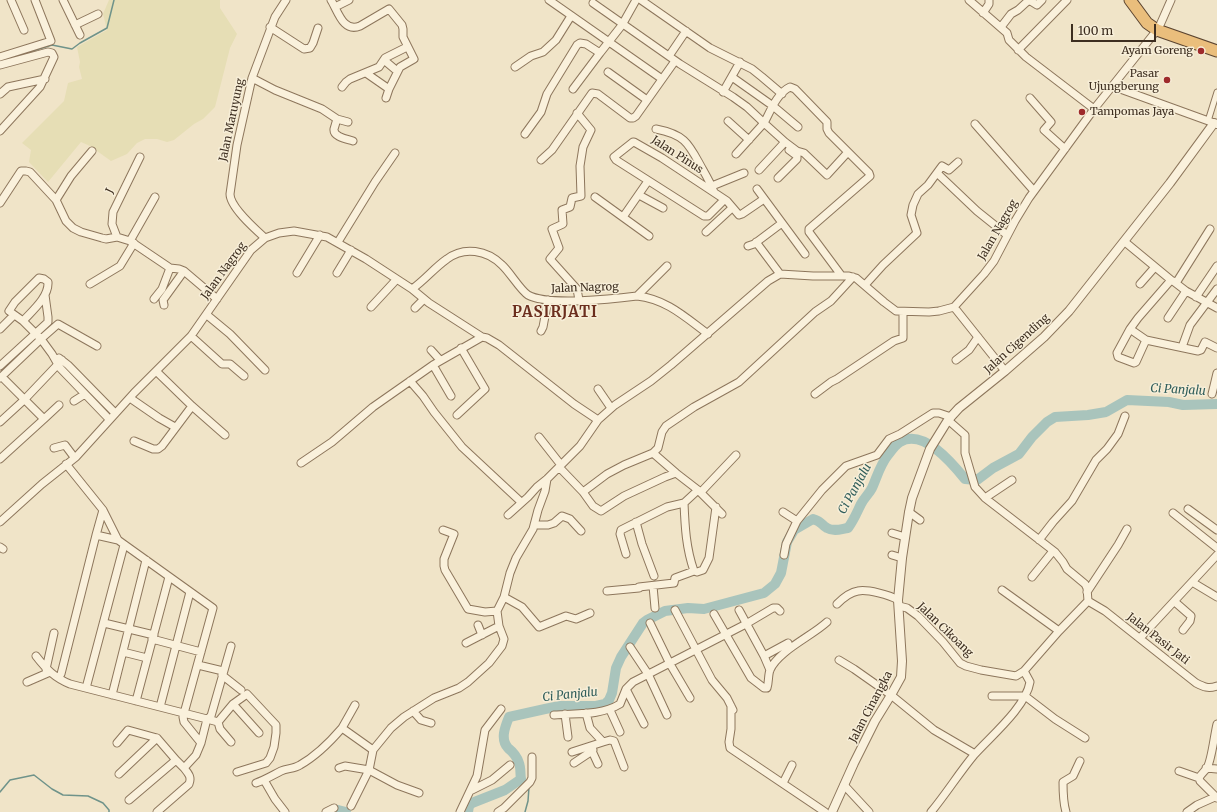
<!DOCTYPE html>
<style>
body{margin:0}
#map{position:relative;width:1217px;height:812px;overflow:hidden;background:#f0e4c8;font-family:Merriweather,serif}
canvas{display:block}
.scale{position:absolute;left:1071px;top:24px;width:85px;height:18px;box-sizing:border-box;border:2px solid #3d2e20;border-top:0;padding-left:5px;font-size:12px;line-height:14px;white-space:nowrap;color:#3d2e20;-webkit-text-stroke:3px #f7eed8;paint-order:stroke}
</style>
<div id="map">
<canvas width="1217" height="812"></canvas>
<div class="scale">100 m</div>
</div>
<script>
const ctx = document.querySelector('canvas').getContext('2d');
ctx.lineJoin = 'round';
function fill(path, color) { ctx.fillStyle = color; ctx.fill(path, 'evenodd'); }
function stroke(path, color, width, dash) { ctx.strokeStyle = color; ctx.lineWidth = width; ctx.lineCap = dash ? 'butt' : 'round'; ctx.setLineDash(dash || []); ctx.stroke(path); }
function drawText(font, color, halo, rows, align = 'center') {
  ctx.font = font + ' Merriweather,serif'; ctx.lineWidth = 3; ctx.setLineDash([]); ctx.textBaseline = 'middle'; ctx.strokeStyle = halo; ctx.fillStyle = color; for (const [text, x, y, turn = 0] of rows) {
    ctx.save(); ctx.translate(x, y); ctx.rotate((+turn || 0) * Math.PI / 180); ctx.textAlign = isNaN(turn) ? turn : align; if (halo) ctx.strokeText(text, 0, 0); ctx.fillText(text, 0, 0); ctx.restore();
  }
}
fill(new Path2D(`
 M109 0H220V8L237 34 230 48 215 107 203 119 194 124 174 140 167 142 157 139H145L137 143 127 154 111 161 90 146 81 142 48 182 29 162 31 150 22 143 64 101 68 83 82 79 79 67 80 62 77 47 107 30 103 14Z`), '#e6deb5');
stroke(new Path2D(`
 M6 59 52 45 72 49 80 43 107 28 114 0
 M521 779 526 782
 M0 792 10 780 34 775 52 789 63 795 88 796 103 803 109 810V812
 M525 812 528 801 529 787`), '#6f938a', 1.5);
stroke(new Path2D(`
 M329 812 338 810 346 812
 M468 812 469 806 472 803 505 790 521 779C520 774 521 768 519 763 517 757 513 752 508 748 500 739 505 727 509 717L545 709 560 706H596L605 704 609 700 612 693 616 668 621 657 643 623 647 620 665 611 688 608 704 609 764 593 775 584 781 573 787 542 794 530 813 519C823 522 821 525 827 528 834 532 841 529 848 528 854 520 857 512 861 504 864 498 869 494 872 488 877 477 880 465 888 455 891 451 896 444 900 442 923 428 952 463 965 479L977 480 993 468 1019 454 1032 437 1047 422 1055 417 1088 415 1106 412 1127 400 1169 402 1183 405 1217 404`), '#a9c4bc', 10);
const pedestrian = new Path2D(`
 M1208 121 1217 92`);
const minor = new Path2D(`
 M11 0 24 30
 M63 0 80 35
 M331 0C338 11 343 33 360 26L389 9 402 25 403 29V37L414 59 400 67 389 89 386 98
 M549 0 662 79
 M641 0 710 48 752 69 762 77 782 94
 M969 0 1007 33 1009 40 1026 57 1094 109
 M593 3 680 64 733 97 747 107 764 123C770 112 777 93 790 87L795 89 827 122V129L829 133 869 173 870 176 809 229V232L841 275
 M335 7 349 0
 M983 13 989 4V0
 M75 25 98 14
 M1160 25 1171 0
 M270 27 304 49 310 48 313 43 318 28
 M1001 27 1011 14 1018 10 1029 0 1037 5 1042 0
 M1018 50 1067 0
 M669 56 686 31
 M0 57 51 41 35 0
 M384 60 397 71
 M0 65 48 52 52 53 54 57 40 87 0 131
 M515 67 531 56 543 52 556 40 571 16
 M608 72 647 100
 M366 73 389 89
 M732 77 773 106 798 127
 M252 78 275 90 322 109 337 119 348 122
 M1112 86 1214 123
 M342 87 346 82 350 79 379 67 385 58 407 47
 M573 89 600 53
 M723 92 740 62
 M0 94 8 87 45 79
 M1030 98 1051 122 1044 130 1065 149
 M577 113 591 130 583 147 580 166 581 196 572 198 570 207 562 210 563 224 552 229 559 248 550 259 577 289 579 300
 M337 119C336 122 335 126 334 129 333 137 347 139 353 141
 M728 121 749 140
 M975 124 1034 191
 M656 129C687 135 689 145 703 170 707 177 711 184 714 192
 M525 134 541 112 547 94 577 45 580 43 586 44 600 53 622 25 636 0
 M736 154 764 123 785 142 797 151 804 153 827 175 848 152
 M541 160 552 150 592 93 598 94 630 118H633L636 116 675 61
 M759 170 785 142
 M937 173 977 211 1007 235
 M778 178 797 159V156L789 150
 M712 186 744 173
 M757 189 805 254
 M639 195 663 208
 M595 197 649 236
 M56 200 71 176 92 151
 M724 200 708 216H704L616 160 614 157 633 142H634L662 158 727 201 739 215 742 214 764 199
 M0 203 21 171H26L30 172 56 200 66 221 73 228 81 232 102 238 106 239 117 237 130 241 170 268 179 269 184 271 217 299
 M623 217 648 181
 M706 232 732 208
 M117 237 112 224 113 212 140 157
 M265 238C255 229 230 207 230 194L237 145 252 78 275 17 286 0
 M130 241 155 197
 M338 242 375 182 395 153
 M756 242 780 274
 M1125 242 1171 280 1138 318 1130 329 1146 340 1198 351 1201 350 1205 342 1217 348
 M748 246 754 244 782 223
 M297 273 320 235
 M337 273 351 250
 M1173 281 1186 291 1217 308
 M1176 283 1210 229
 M90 284 120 266 134 243
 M1140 284 1155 267
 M865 285 883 265 917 233 911 215 913 205 918 194 928 185 942 166 949 170 958 162
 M412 289 429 303 482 337 487 338 499 345 574 404 598 420
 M637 296 667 266
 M1196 297 1217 266
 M154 299 162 289 170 268
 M164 305 163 300 184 271
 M371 307 396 280
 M954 307 1005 371
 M415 308 424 299
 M207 315 230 334 265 370
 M1168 318 1186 291
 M23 321C32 311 49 297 48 282L44 279 39 278 15 302 9 311 23 321 41 339 52 354 60 368 109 419
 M0 329 14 315
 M1130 329 1117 353 1118 357 1134 363 1136 362 1146 340
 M541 331 543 327 548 300
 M191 336 222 364H230L244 376
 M1182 347 1190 325 1217 289
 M431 350 440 360
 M59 358 68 365 115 413
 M956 360 969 350 978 337
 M433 365 451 396
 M0 366 48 322V317L45 295
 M156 371 192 406 225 435
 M0 378 41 339 58 324 97 346
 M410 381 423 396 434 412 462 447 521 502
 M598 389 611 408
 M815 394 831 382 837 379 894 341 903 338V312
 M1212 394 1217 373
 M130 398 159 418 175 427
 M74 401 85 394
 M457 415 485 389 461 348
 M44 419 59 405
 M948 420 965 435V453L975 487 985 498 1055 552 1063 562 1067 569 1085 584 1087 588 1088 601
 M0 422 24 400 62 360
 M539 437 561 465
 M134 441 153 449H158L162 446 192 406
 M54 448 65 445 74 457
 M653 453 676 473
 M0 459 44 419 2 377
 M301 463 332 442 373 407 433 365 482 337
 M66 464 103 510 118 540 213 608 183 717 184 722 201 743 196 755 184 768 176 760 129 800
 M559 467 583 492 593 506 601 511 624 496 665 477 676 473 698 490 722 514
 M583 492 607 474 624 465 653 453 658 448 662 432 666 426 694 407 739 382 815 312 831 301 853 277
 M701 492 736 455
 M985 498 1012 480
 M684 503C685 527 686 548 694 571L697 572 703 570 709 558 716 507
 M1188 509 1217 530
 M103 510 96 535 118 540
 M783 512 797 521
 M909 512 920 520
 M1173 513 1217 548
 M508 515 528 497 537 487 547 479 580 446 598 420 615 405 651 381 671 365 768 281 780 274 813 276H849L856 278 884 302 896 311 929 312 939 311 954 307 984 274 994 261 1015 221 1029 198 1094 109 1157 30
 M0 522 42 484 76 457 134 393 191 336 251 250 265 238 279 233 294 231 327 237 366 259 412 289C425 280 434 268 447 259 464 246 487 250 502 265 509 271 521 291 528 295 547 306 613 299 637 296 666 299 685 317 708 334
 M636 522 642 544 654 576
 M534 525H548L554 523 562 516 570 519 581 531
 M443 530 454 534 444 559V566L445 570 468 609 485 612 497 611
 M892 533 905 537
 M1039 540 1053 522 1072 501 1096 460 1107 449 1118 434 1125 416
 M0 547 3 549
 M626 554 620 534 621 530 667 507 684 503 698 490
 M784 555 786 544 797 521 822 490 846 466 877 455 889 439 900 434 933 413H939L951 417
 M892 555 902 558
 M1032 577 1053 551
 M1192 582 1217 597
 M653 586 655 608
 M1002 590 1059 631
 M607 591 639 588V587L674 583 675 578 694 571
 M1087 592 1118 545 1127 529
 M504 597 522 607 539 627 566 616 576 619 590 613
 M1088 601 1105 611 1196 683C1204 687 1208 689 1217 686
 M1175 602 1191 616 1190 621 1183 630
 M837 604C842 599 851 592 858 591 867 589 890 595 898 600
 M899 606 907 608 918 616 943 642 960 663 966 666 981 670 1016 676 1024 671 1059 631 1088 601
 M675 610 712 680 727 698 733 710
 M739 610 764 656 770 670
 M714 614 751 678 764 688H767C769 682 768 675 770 670 778 651 812 636 827 622
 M104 623 154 635
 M650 623 670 664 690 698
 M478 625 482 635
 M1140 638 1217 555
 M152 639 201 652
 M466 643 499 626
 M630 647 648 674 667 715
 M123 652 147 658
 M36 656C46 669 55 678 70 684L207 719 211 716 231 646
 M764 656 788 643
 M839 660 854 669 891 695 934 730 975 754
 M198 665 223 671
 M46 669 54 633
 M61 674 96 535
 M222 675 241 690
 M27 682 50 672
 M86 688 124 545
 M112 695 146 560
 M992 696H1025L1055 719 1085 738
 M136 701 169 577
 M233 704 259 733
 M731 706V729L729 742 730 748 825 812
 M160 707 190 592
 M610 710 620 732
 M413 711 421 720 431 723
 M586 713 590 728 603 742 610 740 614 741 624 767
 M565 714 568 737
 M554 715C576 713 600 716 620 704L626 689
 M218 722 220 729 231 742
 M644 724 626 689 633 682 746 624 773 608H777L780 611
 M1217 724C1214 736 1212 759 1207 768 1205 771 1201 774 1199 778L1200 781 1217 798
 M342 728 355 705
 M117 743 128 730 157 738 176 760
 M201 743 207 719 218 722 233 704 247 694 276 725V733L274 747 270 758 266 763 237 772
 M592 751 598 764
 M572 752 603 742
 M574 763 592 751 593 750 592 746
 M339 768 345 766 369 770 397 785 419 793
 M1206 768 1217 769
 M1179 771 1199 778
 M119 774 157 738
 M264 780 275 799 285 812
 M256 783C265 780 273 775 281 771 287 768 294 769 300 765 316 756 330 742 342 728L373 750
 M783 783 792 765
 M844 785 869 812
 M472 790 492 780 510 765
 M351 806 369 770 373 750 391 728 404 717 434 698 459 688 468 682 489 663 502 646 504 639 499 626 497 611 504 597 510 573 516 558 533 529 538 510 545 491 547 479
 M157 812 189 784C192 777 188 773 184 768
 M326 812 334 808
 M460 812 477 776 485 730 501 709
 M498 812 504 808 530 782 532 778V757
 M931 812C946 794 959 773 974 755 991 736 1026 707 1030 682L1024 671
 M1066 812C1063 802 1063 792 1063 782L1073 776 1080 761
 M1187 812 1197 805 1215 797`);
const tertiary = new Path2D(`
 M832 812 854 763 875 721 891 695 901 677 902 661 898 600 902 558 909 512 912 498 930 449 948 420 959 408 1005 371 1044 337 1069 311 1170 183 1214 123 1217 124`);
const trunk = new Path2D(`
 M1130 0 1147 23 1157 30 1217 51`);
stroke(pedestrian, '#8d765c', 7);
stroke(minor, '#8d765c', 9);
stroke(tertiary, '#8d765c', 10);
stroke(trunk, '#5b4430', 13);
stroke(pedestrian, '#faf1dc', 5);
stroke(minor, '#faf1dc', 7);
stroke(tertiary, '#faf1dc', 8);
stroke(trunk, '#eabe7c', 11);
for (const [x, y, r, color] of [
 [1201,51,4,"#9e2a2b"],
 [1167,80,4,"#9e2a2b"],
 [1082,112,4,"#9e2a2b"]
]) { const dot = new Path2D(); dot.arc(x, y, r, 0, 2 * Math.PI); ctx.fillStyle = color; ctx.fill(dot); stroke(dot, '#f7eed8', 1.5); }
drawText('11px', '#3d2e20', '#f7eed8', [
 ["Ayam Goreng",1193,51],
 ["Pasar",1159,74],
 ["Ujungberung",1159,87],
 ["Tampomas Jaya",1090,112,"left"]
], 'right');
drawText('11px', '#3d2e20', '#f7eed8', [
 ["Jalan Maruyung",232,120,-78],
 ["Jalan Pinus",677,155,33],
 ["J",110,191,-64],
 ["Jalan Nagrog",998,230,-60],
 ["Jalan Nagrog",224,271,-54],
 ["Jalan Nagrog",585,288,-2],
 ["Jalan Cigending",1017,344,-42],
 ["Jalan Cikoang",945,630,44],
 ["Jalan Pasir Jati",1158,639,38],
 ["Jalan Cinangka",871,707,-62]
]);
drawText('italic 12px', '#2f5d5a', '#f7eed8', [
 ["Ci Panjalu",1178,390,3],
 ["Ci Panjalu",855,489,-61],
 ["Ci Panjalu",570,695,-6]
]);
ctx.letterSpacing = '1px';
drawText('bold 15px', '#6b2e1e', '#f7eed8', [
 ["PASIRJATI",555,313]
]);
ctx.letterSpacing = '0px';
</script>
